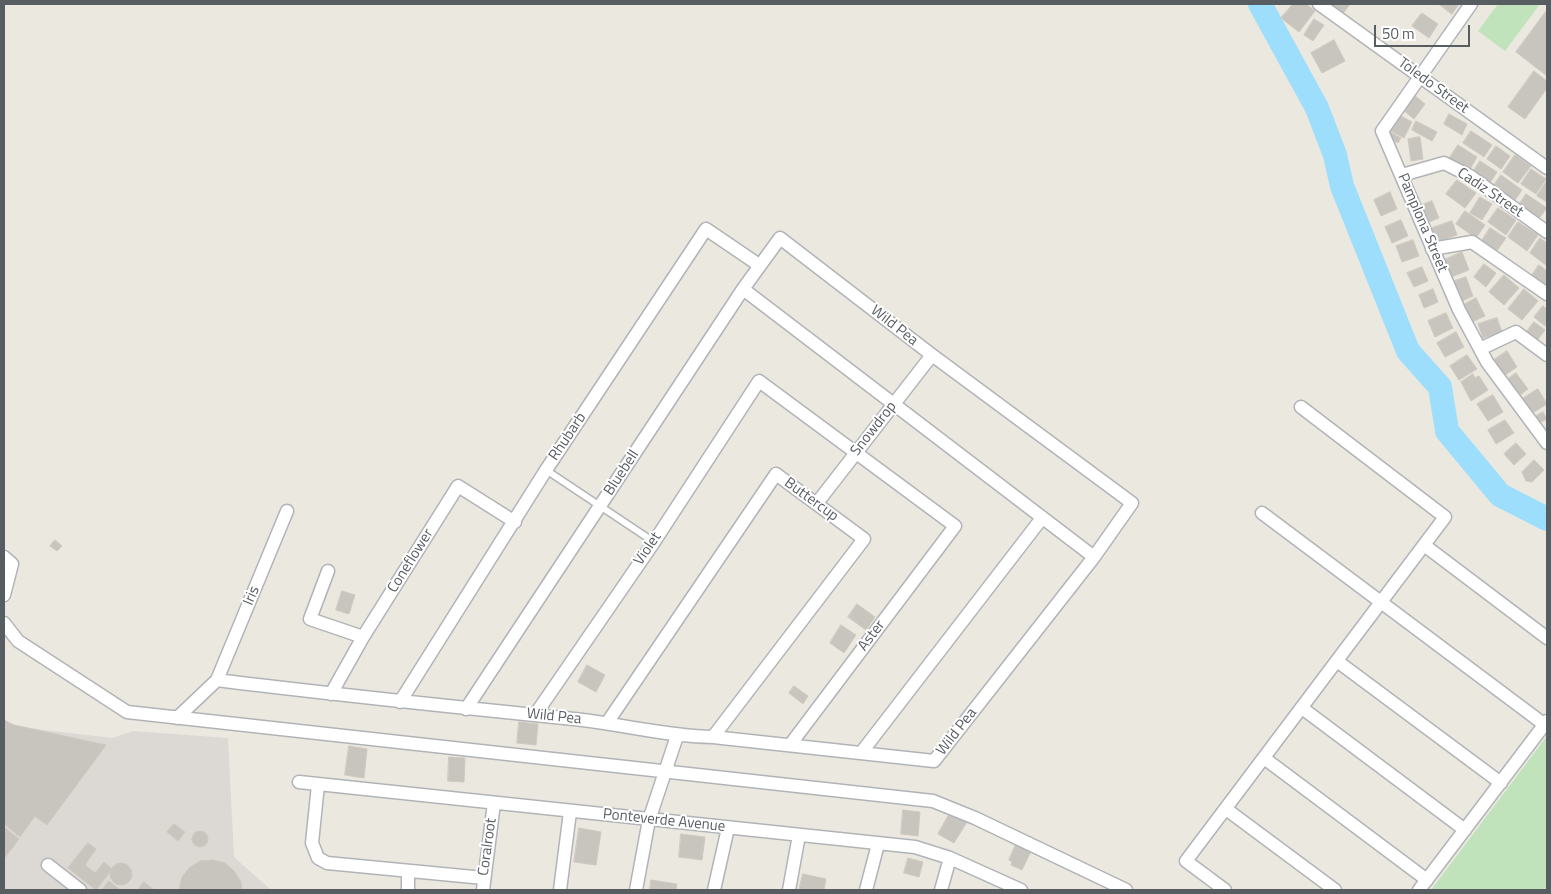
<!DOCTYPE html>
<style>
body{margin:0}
#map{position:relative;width:1551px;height:894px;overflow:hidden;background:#ebe8e0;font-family:"Titillium Web",sans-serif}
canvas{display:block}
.frame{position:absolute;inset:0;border:5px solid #585d61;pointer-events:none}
.scale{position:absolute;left:1374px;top:25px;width:96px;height:22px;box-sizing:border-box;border:2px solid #585d61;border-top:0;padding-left:6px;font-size:15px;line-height:18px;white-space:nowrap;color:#585d61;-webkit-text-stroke:4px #fff;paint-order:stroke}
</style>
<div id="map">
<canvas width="1551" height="894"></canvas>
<div class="frame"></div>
<div class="scale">50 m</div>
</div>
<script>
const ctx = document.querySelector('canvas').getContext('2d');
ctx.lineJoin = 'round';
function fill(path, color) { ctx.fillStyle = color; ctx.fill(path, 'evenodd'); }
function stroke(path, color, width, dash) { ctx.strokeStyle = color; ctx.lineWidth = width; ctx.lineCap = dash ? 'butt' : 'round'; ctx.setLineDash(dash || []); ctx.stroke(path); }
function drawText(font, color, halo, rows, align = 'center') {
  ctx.font = font + ' "Titillium Web",sans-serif'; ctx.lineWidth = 4; ctx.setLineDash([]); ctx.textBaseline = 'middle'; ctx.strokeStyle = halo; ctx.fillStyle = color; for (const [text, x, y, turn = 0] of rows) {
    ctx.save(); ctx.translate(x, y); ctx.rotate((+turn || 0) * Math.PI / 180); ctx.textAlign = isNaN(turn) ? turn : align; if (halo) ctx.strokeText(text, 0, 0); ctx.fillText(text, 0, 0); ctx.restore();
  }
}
fill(new Path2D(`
 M4 723 11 726 112 738 133 731 228 738 234 857 271 890H4Z`), '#dcd9d4');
fill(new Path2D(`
 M1498 4H1540L1505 51 1478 31Z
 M1547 736V890H1431Z`), '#c0e3bc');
stroke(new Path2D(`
 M1260 4 1317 108 1335 155 1342 186 1408 351 1440 387 1447 431 1500 495 1547 519`), '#9edefd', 24);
const building = new Path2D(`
 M1293 4H1306L1315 11 1299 32 1281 18Z
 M1326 4H1350L1342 15Z
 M1439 4H1459L1452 14Z
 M1547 10V76L1516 52Z
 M1422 13 1438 24 1429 38 1412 26Z
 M1314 19 1324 25 1313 41 1304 35Z
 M1334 40 1345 61 1322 73 1311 53Z
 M1534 71 1547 81V88L1525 119 1508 107Z
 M1414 95 1425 104 1414 119 1403 110Z
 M1397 114 1412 122 1404 138 1389 130Z
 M1449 114 1467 124 1462 135 1444 124Z
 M1416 121 1437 132 1432 141 1412 130Z
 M1471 131 1492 145 1484 157 1463 143Z
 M1390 132 1401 138 1398 143 1387 137Z
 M1420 137 1423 159 1411 161 1408 139Z
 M1458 145 1477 157 1469 171 1449 159Z
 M1496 146 1510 156 1501 169 1487 159Z
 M1515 155 1531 166 1518 183 1503 172Z
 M1480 161 1497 172 1488 186 1471 175Z
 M1531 169 1546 179 1536 194 1521 184Z
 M1501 175 1522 190 1513 203 1492 188Z
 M1457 180 1476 193 1465 208 1446 194Z
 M1546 182 1547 183V202L1537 196Z
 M1390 192 1397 209 1381 216 1374 200Z
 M1526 194 1547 208 1537 221 1517 208Z
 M1480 197 1492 204 1482 220 1470 213Z
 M1432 201 1439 218 1424 224 1417 207Z
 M1498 208 1516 220 1506 235 1488 222Z
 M1465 211 1485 225 1476 238 1456 224Z
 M1401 220 1408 236 1392 243 1385 227Z
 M1452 221 1457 235 1437 242 1432 228Z
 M1518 222 1538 235 1527 251 1508 237Z
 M1490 228 1506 238 1496 252 1481 242Z
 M1540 238 1547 243V266L1530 253Z
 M1413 240 1419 256 1402 262 1396 246Z
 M1462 252 1469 270 1451 277 1444 260Z
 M1484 264 1496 273 1486 287 1474 277Z
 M1539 265 1547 271V283L1543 289 1529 279Z
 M1422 267 1428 281 1414 287 1407 273Z
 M1504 275 1519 288 1504 305 1489 292Z
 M1466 277 1473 296 1460 302 1452 282Z
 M1433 289 1438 302 1424 308 1419 295Z
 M1524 289 1538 301 1522 320 1508 309Z
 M1476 298 1485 316 1470 323 1461 306Z
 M1543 306 1547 309V323L1545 326 1534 317Z
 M1446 313 1453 328 1435 337 1428 321Z
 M1497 318 1502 332 1483 338 1478 324Z
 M1534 322 1545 330 1536 342 1525 334Z
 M1456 332 1464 347 1445 357 1437 343Z
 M1507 351 1517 367 1499 379 1489 363Z
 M1467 355 1477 369 1459 380 1450 366Z
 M1516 373 1528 389 1515 399 1504 382Z
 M1473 374 1475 378 1479 376 1488 390 1471 401 1461 382Z
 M1538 389 1547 404 1531 414 1522 399Z
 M1493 395 1503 412 1488 421 1477 404Z
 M1543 412 1547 419 1537 424 1534 417Z
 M1505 420 1514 433 1496 444 1488 430Z
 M1516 443 1526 454 1514 465 1504 454Z
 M1534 460 1544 470 1532 482 1526 481 1522 472Z
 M55 540 62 546 57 551 50 546Z
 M342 591 355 595 349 614 336 610Z
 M857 604 875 617 866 630 848 617Z
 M841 625 856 635 844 653 830 643Z
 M587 665 605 675 596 692 578 682Z
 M794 686 808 696 803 704 789 693Z
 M4 720 14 725 106 745 47 825 35 816 20 837 4 824Z
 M519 722 538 724 536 745 517 743Z
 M349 746 367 749 364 778 345 775Z
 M449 757 465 758 464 782 448 781Z
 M903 810 920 812 918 836 901 834Z
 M950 813 967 822 954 843 938 834Z
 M174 824 185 832 178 841 167 832Z
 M4 827 19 839 4 859Z
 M579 828 601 832 596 865 574 862Z
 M192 839a8 8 0 1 1 16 0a8 8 0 1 1-16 0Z
 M681 834 705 837 702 860 679 857Z
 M88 843 96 849 85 865 95 873 104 862 112 869 96 890 68 868Z
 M1016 844 1031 851 1022 870 1011 865 1012 862 1009 860Z
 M908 858 923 862 919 877 904 873Z
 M213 860 225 863 234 871 241 882 242 890H179L182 877 189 868 200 861Z
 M110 874a11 11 0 1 1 22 0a11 11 0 1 1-22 0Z
 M803 874 826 879 824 890H799Z
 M651 880 677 884 676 890H650Z
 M109 881 120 890H102Z
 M144 882 154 890H138Z`);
fill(building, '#c8c5bf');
stroke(building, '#d0c8be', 1);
const lane = new Path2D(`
 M546 470 654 542`);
const street = new Path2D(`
 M1319 4 1547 168
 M1471 4 1382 131 1459 310 1487 362 1547 443
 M1402 175 1444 163 1470 176 1547 232
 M1432 249 1472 242 1547 294
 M743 289 1094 557
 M1480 349 1516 332 1547 355
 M817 503 932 355
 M1262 513 1545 725
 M1424 545 1547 638
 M4 557 12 564 4 595
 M328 571 310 619 363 637
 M4 623 18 641 127 712 933 801 975 818 1126 890
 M1337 661 1501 783
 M217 680C336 695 455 707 574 719 621 724 666 736 713 737L934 761 1094 557 1132 503 932 355 780 238 743 289 466 709
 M331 694 363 637 458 486 515 522
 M400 702 546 470 706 229 759 265
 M1302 708 1465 830
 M535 715 654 542 759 381 955 526 790 745
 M177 718 217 680 287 511
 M607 723 776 474 864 539 713 737
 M861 753 1042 518
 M1264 758 1427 880
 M299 782 915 847 950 858 1021 890
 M318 785 312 843 318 858 327 863 484 878
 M1226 809 1335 890
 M48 865 80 890
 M408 890V871
 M483 890 494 803
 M560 890 570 812
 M636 890 649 820 677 736
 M714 890 728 828
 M789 890 799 835
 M866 890 878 844
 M941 890 950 858
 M1225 890 1186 861 1445 517 1301 407
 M1419 890 1547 721`);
stroke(lane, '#b1b4b7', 9);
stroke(street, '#b1b4b7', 15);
stroke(lane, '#fff', 6);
stroke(street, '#fff', 12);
drawText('15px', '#585d61', '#fff', [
 ["Toledo Street",1433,86,36],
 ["Cadiz Street",1490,193,34],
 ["Pamplona Street",1422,223,67],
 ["Wild Pea",894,326,38],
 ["Snowdrop",874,429,-52],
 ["Rhubarb",568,437,-56],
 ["Bluebell",622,473,-57],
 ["Buttercup",811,500,36],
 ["Violet",648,549,-56],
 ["Coneflower",411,561,-58],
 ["Iris",252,596,-67],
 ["Aster",872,636,-53],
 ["Wild Pea",554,717,6],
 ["Wild Pea",957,732,-52],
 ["Ponteverde Avenue",664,821,6],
 ["Coralroot",488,847,-82]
]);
</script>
